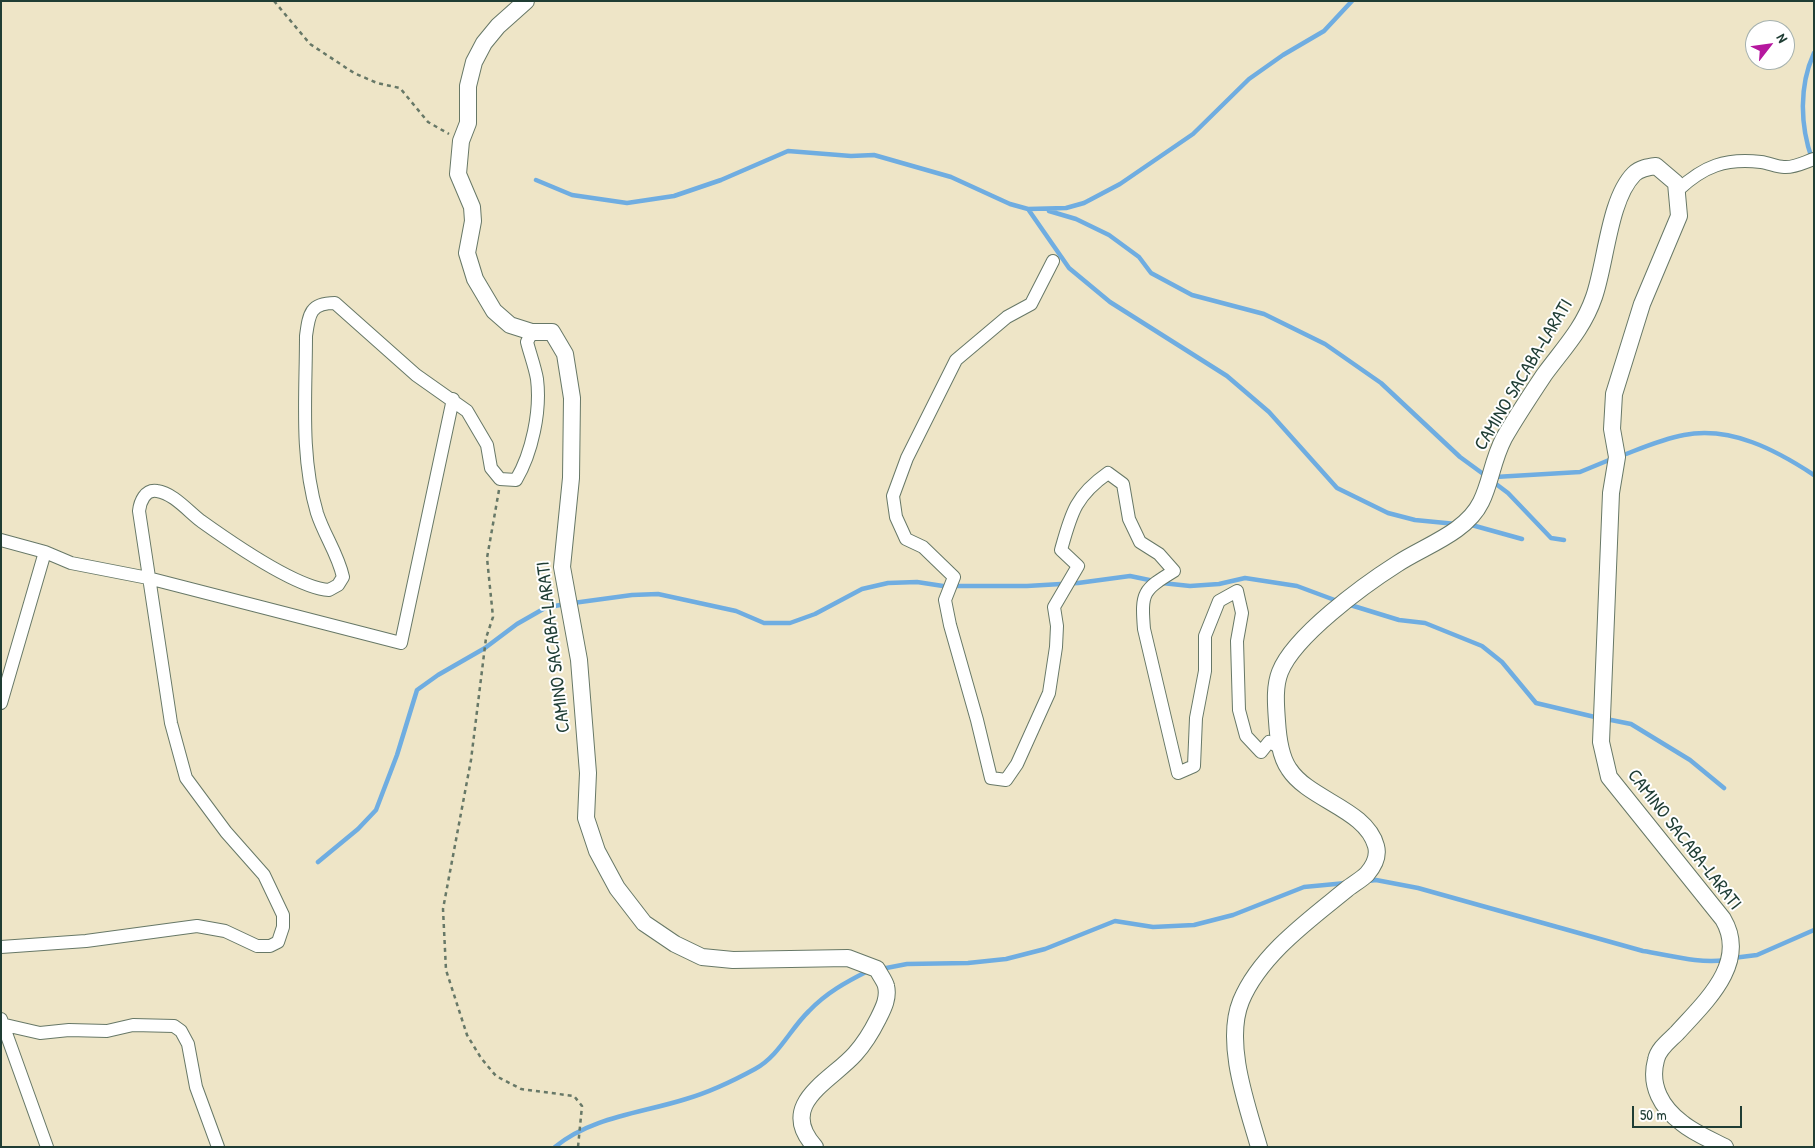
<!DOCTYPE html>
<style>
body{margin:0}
#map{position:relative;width:1815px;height:1148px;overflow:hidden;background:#eee5c7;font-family:"Patrick Hand",sans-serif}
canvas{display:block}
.frame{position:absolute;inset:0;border:2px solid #1f3d34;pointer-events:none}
.north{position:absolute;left:1745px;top:20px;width:50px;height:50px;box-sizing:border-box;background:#fff;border:1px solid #a5b1ae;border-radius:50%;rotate:60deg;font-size:14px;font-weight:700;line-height:20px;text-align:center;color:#1f3d34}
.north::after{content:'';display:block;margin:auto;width:18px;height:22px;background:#b5179e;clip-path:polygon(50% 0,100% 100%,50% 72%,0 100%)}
.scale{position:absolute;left:1632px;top:1106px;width:110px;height:22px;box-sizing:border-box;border:2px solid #1f3d34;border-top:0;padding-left:6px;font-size:15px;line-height:18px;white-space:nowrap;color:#1f3d34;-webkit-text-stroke:4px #fff;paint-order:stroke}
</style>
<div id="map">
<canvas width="1815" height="1148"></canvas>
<div class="frame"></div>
<div class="north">N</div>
<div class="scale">50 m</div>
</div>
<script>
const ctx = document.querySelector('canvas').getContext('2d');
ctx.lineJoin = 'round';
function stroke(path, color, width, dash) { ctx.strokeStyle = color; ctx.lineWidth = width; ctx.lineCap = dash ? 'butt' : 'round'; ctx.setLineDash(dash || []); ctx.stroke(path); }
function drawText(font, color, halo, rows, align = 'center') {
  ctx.font = font + ' "Patrick Hand",sans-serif'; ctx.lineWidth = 4; ctx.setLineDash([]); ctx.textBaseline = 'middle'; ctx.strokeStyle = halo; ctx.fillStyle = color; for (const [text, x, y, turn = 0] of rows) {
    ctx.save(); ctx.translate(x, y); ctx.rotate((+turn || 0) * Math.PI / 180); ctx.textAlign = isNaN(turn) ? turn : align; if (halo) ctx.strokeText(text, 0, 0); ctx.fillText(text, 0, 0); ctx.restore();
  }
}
stroke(new Path2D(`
 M1812 159C1800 125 1799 86 1814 53
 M536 180 572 195 627 203 674 196 721 180 788 151 851 156 874 155 951 177 1010 204 1028 209 1066 208 1084 203 1120 184 1193 134 1249 79 1283 55 1324 31 1352 1
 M1028 209 1069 268 1110 302 1227 376 1269 412 1337 488 1388 513 1415 520 1456 524
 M1049 211 1076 219 1109 235 1139 257 1151 273 1192 295 1264 314 1325 344 1381 383 1460 457 1486 476
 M1621 456C1642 448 1662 439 1684 435 1731 426 1776 450 1814 475
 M1495 477 1580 472 1614 458
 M1492 481 1508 493 1551 538 1564 540
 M1468 524 1522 539
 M1162 583 1190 586 1219 584 1245 578 1297 586 1340 602
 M573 603 632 595 658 594 736 611 764 623H790L815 614 862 589 888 583 917 582 943 586H1027L1078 583 1130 576 1154 581
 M1347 604 1399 620 1425 623 1482 646 1502 662 1536 703 1599 718
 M1606 719 1631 724 1690 760 1724 788
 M318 862 358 829 376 810 397 755 417 690 438 675 485 648 517 624 545 608 565 604
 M1368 881 1376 880 1418 888 1643 951C1669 955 1699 964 1725 960
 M1733 958 1757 955 1814 930
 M881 969 907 964 968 963 1006 959 1045 949 1115 921 1153 927 1194 925 1233 915 1304 887 1346 883
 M555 1147C591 1117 642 1113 686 1099 710 1092 733 1081 755 1069 779 1056 790 1029 809 1011 826 993 846 982 868 971`), '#6fade1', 4.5);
const minor = new Path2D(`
 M1678 190C1704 166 1725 158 1761 162 1769 163 1777 167 1784 167 1794 168 1805 162 1814 159
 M1053 261 1031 304 1007 317 956 360 907 458 893 496 896 517 906 539 923 547 954 577 945 600 950 625 977 720 991 778 1006 780 1017 764 1049 693 1056 647 1057 626 1054 607 1078 566 1061 550C1071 514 1075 496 1108 473L1123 484 1129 519 1140 542 1159 554 1174 571C1143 590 1141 592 1144 629L1178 773 1194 766 1196 718 1205 671V636L1219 601 1237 591 1242 613 1237 641 1239 710 1246 736 1261 752 1269 742 1281 748
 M1 540 45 552 71 563 148 578 401 643 453 399
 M1 703 45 552
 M1 947 86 941 197 926 225 931 257 946H270L278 942 283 927V915L264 875 226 832 186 778 171 723 139 511C140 502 145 489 157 491 173 493 188 511 201 521 229 541 296 588 329 590L338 585 343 577C338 554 324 535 317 513 300 455 306 396 306 336 309 314 310 303 335 303L416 375 467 411 487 445 491 468 500 479 516 480C532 453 541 411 537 379 535 367 530 354 527 342L532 332
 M1 1019 47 1147
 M1 1024 40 1033 69 1030 107 1031 133 1025 174 1026 181 1031 188 1044 196 1087 218 1147`);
const tertiary = new Path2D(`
 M526 1 498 26 484 43 474 62 468 86V123L461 141 458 174 472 207 473 221 467 253 475 279 494 311 510 325 532 332H552L565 354 572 398 571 478 562 567 579 660 588 773 586 818 597 851 617 888 644 923 675 944 702 957 733 960 848 958 877 969C880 975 885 981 886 986 889 998 883 1009 878 1019 872 1031 864 1044 855 1054 831 1081 776 1104 815 1147
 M1259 1147C1247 1105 1224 1043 1241 1001 1260 955 1309 920 1347 889 1353 884 1361 880 1367 874 1373 867 1379 857 1376 846 1366 809 1309 800 1289 769 1280 756 1278 737 1277 721 1276 706 1274 687 1280 672 1294 636 1364 585 1397 564 1424 546 1466 533 1481 502 1491 482 1492 461 1504 438 1516 417 1530 396 1544 375 1563 349 1583 329 1594 297 1606 263 1609 199 1634 174 1640 168 1648 167 1656 166L1676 183 1679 216 1642 304 1614 394 1612 429 1617 457 1611 493 1601 742 1609 777 1723 919C1749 963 1705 1002 1677 1033 1669 1041 1658 1049 1656 1060 1649 1086 1662 1108 1682 1123 1694 1133 1711 1140 1725 1147`);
stroke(minor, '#677867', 14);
stroke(tertiary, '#677867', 18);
stroke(new Path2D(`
 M274 1 310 44 354 73 377 83 400 88 428 122 449 134
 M499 490 487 558 493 617 486 638 471 760 443 909 446 970 467 1035 481 1058 496 1076 521 1089 574 1096 582 1106 578 1147`), '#677867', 2.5, [4, 4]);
stroke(minor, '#fff', 12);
stroke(tertiary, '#fff', 16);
drawText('19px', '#1f3d34', '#fff', [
 ["CAMINO SACABA-LARATI",1524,375,-59],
 ["CAMINO SACABA-LARATI",554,647,-97],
 ["CAMINO SACABA-LARATI",1684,840,52]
]);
</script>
